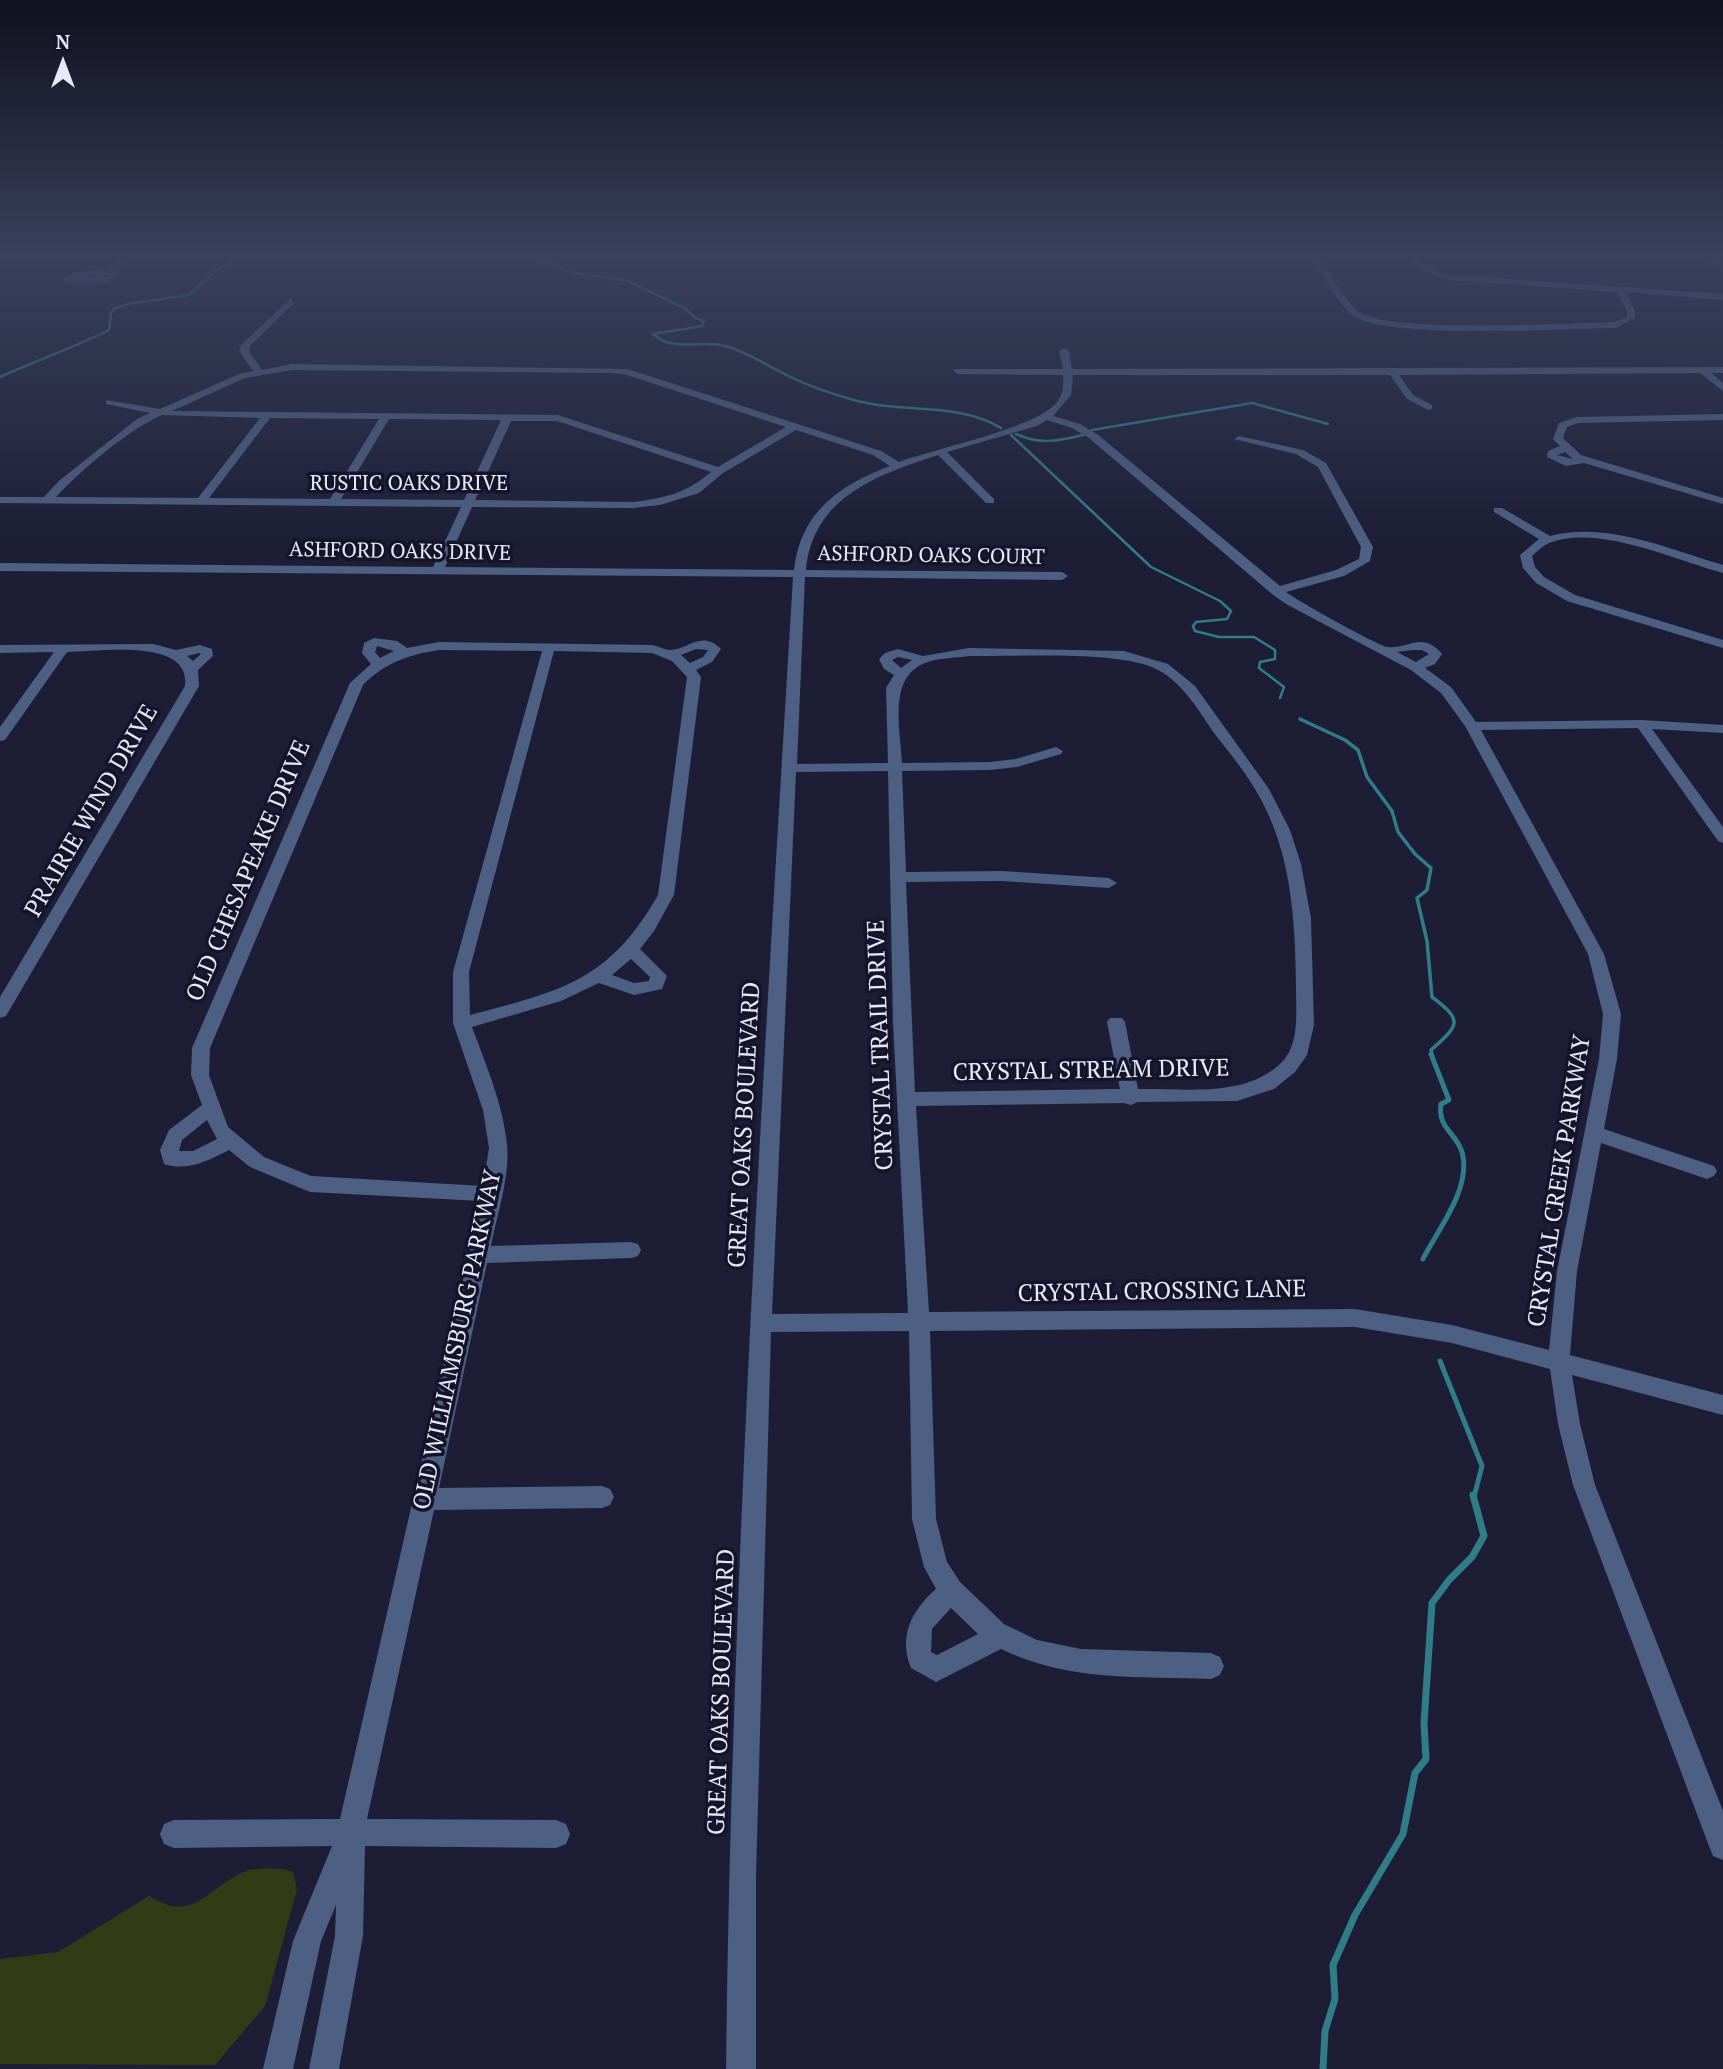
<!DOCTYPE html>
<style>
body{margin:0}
#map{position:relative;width:1723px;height:2069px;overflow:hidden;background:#1d1e36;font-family:"PT Serif",serif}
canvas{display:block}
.north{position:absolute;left:28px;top:28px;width:70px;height:70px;-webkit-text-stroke:5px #14152b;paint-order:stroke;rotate:0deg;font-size:19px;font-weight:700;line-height:28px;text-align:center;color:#e6e8f8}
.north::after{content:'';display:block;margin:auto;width:24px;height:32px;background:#e6e8f8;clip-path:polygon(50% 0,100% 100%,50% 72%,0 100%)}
</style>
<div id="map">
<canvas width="1723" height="2069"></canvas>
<div class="north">N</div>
</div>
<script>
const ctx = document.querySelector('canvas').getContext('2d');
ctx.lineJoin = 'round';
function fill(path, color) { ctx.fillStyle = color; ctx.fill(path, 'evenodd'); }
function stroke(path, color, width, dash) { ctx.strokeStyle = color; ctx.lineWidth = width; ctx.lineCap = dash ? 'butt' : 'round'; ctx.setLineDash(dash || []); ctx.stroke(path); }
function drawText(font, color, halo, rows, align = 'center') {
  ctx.font = font + ' "PT Serif",serif'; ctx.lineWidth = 7; ctx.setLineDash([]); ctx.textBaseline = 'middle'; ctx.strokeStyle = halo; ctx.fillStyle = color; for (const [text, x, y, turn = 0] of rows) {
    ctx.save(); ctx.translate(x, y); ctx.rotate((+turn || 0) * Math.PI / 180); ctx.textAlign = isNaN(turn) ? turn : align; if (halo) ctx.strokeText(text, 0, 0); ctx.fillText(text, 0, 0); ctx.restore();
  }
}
fill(new Path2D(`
 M283 1869 293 1872 297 1889 265 2006 215 2065 0 2064V1959L58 1952 149 1896C194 1925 209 1886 244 1872 255 1867 270 1869 283 1869Z`), '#313c17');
stroke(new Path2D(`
 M525 254 575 273 628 281 686 309 694 317 704 321 702 326 653 334C673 353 702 339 725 346 745 351 761 362 779 371 802 384 829 393 854 400 903 414 956 401 1001 428
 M0 377C37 360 73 348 109 330L111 313 114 309 128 304 189 295 217 270 246 254
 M1092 430 1252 403 1328 424
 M1016 434C1040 445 1058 441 1083 435
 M1011 435 1151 567 1220 601 1231 611 1227 619 1196 622 1193 626 1195 631 1219 637H1254L1275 650V659L1260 662 1259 668 1284 687 1280 698`), '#307d87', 2.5);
stroke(new Path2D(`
 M1300 719 1345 740 1358 750 1367 777 1392 811 1398 832 1415 854 1431 868 1427 890 1417 898 1427 941 1432 997C1464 1021 1459 1025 1431 1050L1432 1056`), '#307d87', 3.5);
stroke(new Path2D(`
 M1423 1259C1438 1229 1472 1188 1462 1152 1456 1133 1437 1127 1441 1104L1449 1100 1431 1054
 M1440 1361 1482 1466 1474 1497`), '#307d87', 5);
stroke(new Path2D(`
 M1323 2069 1325 2031 1335 1999 1333 1965 1355 1915 1403 1834 1415 1773 1426 1759 1424 1723 1432 1603 1449 1580 1472 1557 1484 1536 1473 1495`), '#307d87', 7);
fill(new Path2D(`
 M105 254 120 257 155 254 123 262 116 271 121 275 107 283 66 282 62 279 76 272 109 270 115 261ZM111 275 106 277H77L110 275Z
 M1308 254H1316C1327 269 1345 301 1358 311 1384 334 1571 323 1614 322L1627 317V311L1617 292 1449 280 1415 267 1405 254H1414L1421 263 1450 275 1723 294V300L1626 292 1635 311V318L1616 328C1569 328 1382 340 1352 315 1339 305 1319 269 1308 254Z
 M1679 254H1695L1723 262V266Z
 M291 298 294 303 250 346 249 351 262 370 292 364 628 369 881 451 899 462C934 449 1040 427 1058 401 1063 393 1064 384 1063 375L958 374 953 371 955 369H1063L1059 351 1064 348 1069 351 1072 369 1723 367V373H1711L1723 383V391L1700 373 1399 375 1413 395 1432 405V409L1428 410 1407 399 1390 375H1073L1071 395 1053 416 1080 424 1097 434 1280 586 1336 570 1359 559 1361 547 1318 467 1296 454 1234 439 1239 436 1303 450 1326 463 1373 547 1370 561 1344 576 1286 592C1296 600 1377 645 1387 647 1407 650 1422 630 1442 654L1435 664 1425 668 1451 687 1476 722 1642 720 1723 725V733L1652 729 1723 827V843L1718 841 1638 728 1481 730 1604 954 1621 1014 1617 1059 1604 1129 1714 1166 1717 1171 1714 1176 1707 1179 1601 1143 1577 1271 1570 1355 1723 1395V1415L1572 1375 1580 1424 1595 1485 1723 1811V1860L1713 1856 1709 1846 1573 1485 1558 1424 1550 1369 1452 1343 1355 1327 930 1331 936 1519 947 1562 960 1582 1004 1624 1037 1640 1081 1649 1211 1653 1220 1657 1224 1666 1220 1675 1211 1679C1137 1676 1070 1682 1001 1649L936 1682 911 1668C898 1636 912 1610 936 1589L924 1567 912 1519 909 1331 771 1332 756 1877V2069H726C732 1571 763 1074 793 577L0 571V563L433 567 461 507 0 503V497H44L60 480 137 419 150 413 106 404V400L160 409 239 374 253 371 239 351 241 345ZM292 370 612 373 627 375 786 427 718 467 558 415 172 411 245 378ZM162 415 260 418 198 498 56 497C81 470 128 430 162 415ZM270 418 379 419 330 499 209 498ZM389 419 501 420 464 500 341 499ZM1047 420 1072 428 1089 438 1272 594 1286 604 1411 670 1441 693 1465 726 1588 954 1603 1014 1599 1059 1557 1271 1549 1350 1452 1325 1355 1309 929 1312 916 1106 1124 1103 1131 1105 1138 1102 1237 1101 1274 1089 1295 1072 1307 1055 1314 1025 1311 918 1301 864 1290 830 1269 789 1195 686 1168 664 1124 651 969 648 923 656 898 649 885 653 879 659 884 669 894 675 886 688 888 763 797 764 805 577 1062 580 1068 576 1062 572 806 570C813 497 877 475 938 455L986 503H994V499L947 452 1037 426ZM511 421H557L711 472C686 493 666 498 633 502L475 500ZM796 430 873 455 890 466C839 485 800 513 794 570L445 567 472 507 633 508 660 505 699 493 723 473ZM1412 650H1422L1429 654 1416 662 1397 652ZM969 656C1014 657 1122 650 1158 670 1183 683 1199 711 1214 733 1228 751 1243 769 1255 789 1292 850 1295 919 1296 989 1296 1013 1300 1046 1280 1064 1243 1098 1186 1088 1138 1089L1125 1022 1122 1018H1110L1107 1022 1120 1089 915 1092 906 882 1002 881 1109 888 1117 883 1109 878 1002 871 906 872 902 771 990 770 1017 767 1061 754 1063 751 1056 747 1016 759 990 762 902 763C901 730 887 678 925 663 938 658 955 658 969 656ZM898 657 912 660 901 668 892 660ZM888 771 893 1022 908 1313 772 1314 796 772ZM951 1608 978 1634 937 1655 931 1652 932 1629Z
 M1723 414V420L1578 423 1567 427 1563 438 1581 455 1723 498V504L1584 463 1566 466 1547 457 1548 451 1560 446 1553 439 1559 423 1577 417ZM1565 452 1573 459 1557 455Z
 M1494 508H1502L1550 536C1607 521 1669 549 1723 565V573C1674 560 1599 524 1549 543 1543 546 1537 551 1532 556L1535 567 1544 577 1575 595 1723 640V648L1567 601 1536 583 1523 568 1520 555 1539 539 1494 512Z
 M374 638 397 641 407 648 439 642 652 645C657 646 663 649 669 650 687 651 701 629 721 649L712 662 696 670 701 677 674 895 654 931 640 949 667 976 662 989 634 995 599 983 561 1001 472 1027C486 1065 503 1104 507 1145 510 1177 497 1215 491 1246L631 1242 638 1244 641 1250 638 1256 631 1258 487 1263 439 1488 602 1486 610 1489 614 1497 610 1505 602 1508 434 1510 367 1819 556 1820 566 1824 570 1834 566 1844 556 1848 365 1846 363 1936 339 2069H309L335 1936 336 1905 321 1941 293 2069H263L293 1941 332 1846 174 1848 164 1844 160 1834 164 1824 174 1820 340 1819 481 1201 310 1192 250 1167 229 1150C209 1160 188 1172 164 1164L160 1150 169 1130 202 1105 191 1075 192 1048 350 683 371 664 362 653 364 643ZM377 646 394 651 380 658 375 652ZM696 649 708 650 703 657 690 663 681 655ZM439 650 542 651 453 972V1023L483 1110 489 1148 483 1186 311 1176 264 1157 228 1127 209 1075 210 1048 363 685C386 662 408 655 439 650ZM554 651 652 653 672 661 687 677 658 895C609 981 561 991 470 1015L469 972ZM631 959 650 977 649 981 634 983 612 975ZM207 1120 217 1139 193 1151H179L182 1140Z
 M153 644 176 650 200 645 212 649 213 656 198 670 199 686 6 1016 0 1018V997L185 686C191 637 99 652 67 652L5 740 0 741V727L54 652 0 653V645ZM201 654 193 661 187 656 199 653Z`), '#4d5f82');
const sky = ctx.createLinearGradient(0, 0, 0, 544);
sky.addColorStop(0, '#10101e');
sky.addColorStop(0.47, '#3a415d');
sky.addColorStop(1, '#3a415d00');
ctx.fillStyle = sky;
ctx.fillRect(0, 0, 1723, 544);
drawText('21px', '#e6e8f8', '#14152b', [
 ["RUSTIC OAKS DRIVE",409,484],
 ["ASHFORD OAKS DRIVE",400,552,1],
 ["ASHFORD OAKS COURT",931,556,1]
]);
drawText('24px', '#e6e8f8', '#14152b', [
 ["PRAIRIE WIND DRIVE",92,811,-60],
 ["OLD CHESAPEAKE DRIVE",249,871,-67],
 ["CRYSTAL TRAIL DRIVE",881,1045,-92],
 ["CRYSTAL STREAM DRIVE",1091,1071,-1],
 ["GREAT OAKS BOULEVARD",745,1125,-87],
 ["CRYSTAL CREEK PARKWAY",1560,1181,-81],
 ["CRYSTAL CROSSING LANE",1162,1292,-1],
 ["OLD WILLIAMSBURG PARKWAY",458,1340,-78],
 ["GREAT OAKS BOULEVARD",722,1692,-88]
]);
</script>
